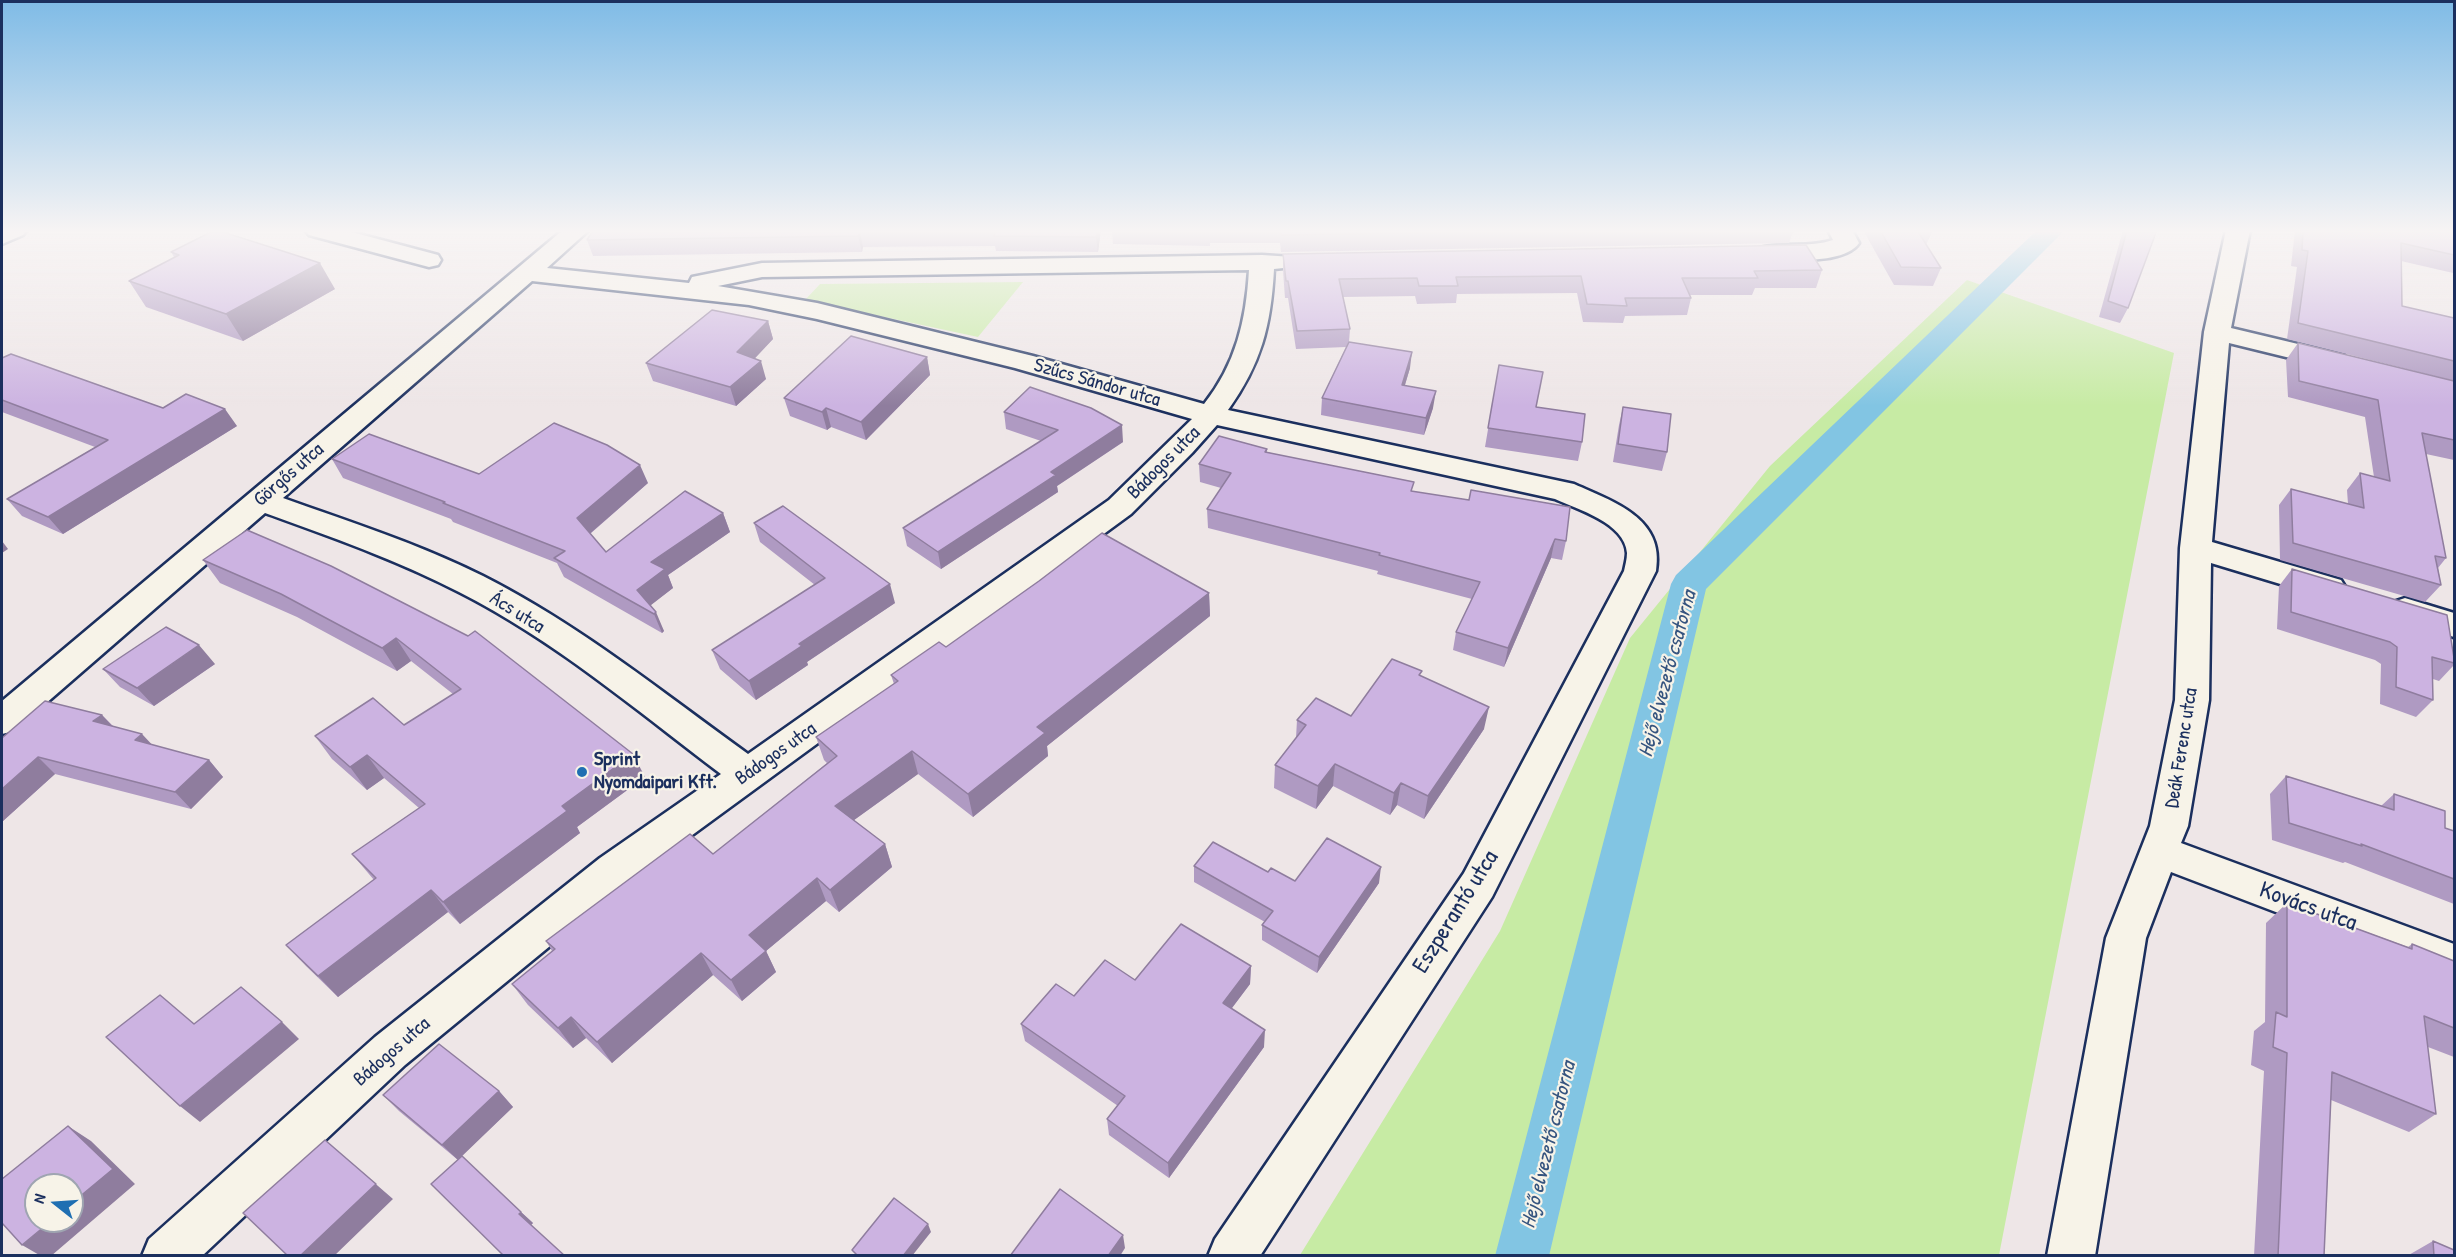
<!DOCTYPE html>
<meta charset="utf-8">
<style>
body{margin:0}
#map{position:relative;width:2456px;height:1257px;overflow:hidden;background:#eee6e7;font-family:"Patrick Hand",sans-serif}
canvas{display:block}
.frame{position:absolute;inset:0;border:3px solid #1b2f5e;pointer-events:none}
.north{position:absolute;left:24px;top:1173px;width:60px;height:60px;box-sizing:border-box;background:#f7f3e8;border:2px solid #9fa5b1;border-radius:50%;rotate:287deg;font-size:16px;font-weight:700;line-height:24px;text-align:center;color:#1b2f5e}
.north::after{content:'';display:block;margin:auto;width:21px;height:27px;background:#1f6fb2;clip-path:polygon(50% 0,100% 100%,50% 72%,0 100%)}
</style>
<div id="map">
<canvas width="2456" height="1257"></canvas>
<div class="frame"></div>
<div class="north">N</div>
</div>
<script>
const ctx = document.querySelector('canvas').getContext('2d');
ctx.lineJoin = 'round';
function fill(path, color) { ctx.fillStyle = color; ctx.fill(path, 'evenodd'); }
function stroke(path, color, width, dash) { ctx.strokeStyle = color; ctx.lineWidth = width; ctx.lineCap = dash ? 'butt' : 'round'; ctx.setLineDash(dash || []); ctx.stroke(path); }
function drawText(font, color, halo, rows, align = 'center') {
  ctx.font = font + ' "Patrick Hand",sans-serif'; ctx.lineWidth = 4.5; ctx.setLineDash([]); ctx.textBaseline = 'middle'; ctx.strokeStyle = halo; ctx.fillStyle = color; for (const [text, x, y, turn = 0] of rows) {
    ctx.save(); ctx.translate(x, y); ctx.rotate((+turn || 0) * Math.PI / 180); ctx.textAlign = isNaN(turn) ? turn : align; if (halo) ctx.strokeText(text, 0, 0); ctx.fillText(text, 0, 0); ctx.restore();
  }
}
fill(new Path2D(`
 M1967 280 2174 353 1999 1255H1300L1500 931 1630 638 1770 466Z
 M1023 282 978 337 805 300 820 284Z`), '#c7eba4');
fill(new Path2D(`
 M2037 230H2065L1706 589 1549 1256H1495L1671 584 1676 575Z`), '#82c5e3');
const minor = new Path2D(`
 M305 230H344L438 255 441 260 438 265 429 267 309 235Z
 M563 230H589L547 268 689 283 692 277 762 263 1262 255 1293 257 1296 262 1293 267 1274 269C1271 326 1261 364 1228 410L1574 484C1614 502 1665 518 1656 571L1492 897 1260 1256H1208L1215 1239 1464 873 1624 571C1625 566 1627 559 1627 553 1625 523 1577 509 1555 499L1217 425 1192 453 1131 514 628 882 405 1065 202 1256H142L149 1239 375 1037 600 858 721 774C636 710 554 640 459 592 397 560 331 537 265 513L14 731 2 734V701ZM1249 270C1246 320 1236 364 1204 404L1033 356 817 303 718 286 762 277ZM532 281 749 305 817 319 1015 368 1192 419 1109 500 748 754C662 692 578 624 483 576 419 544 350 522 283 498Z
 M1828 230H1852L1859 243C1845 264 1791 260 1768 260L1759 258 1756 253 1759 248C1784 242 1809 248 1833 240Z
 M2226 230H2250L2231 328 2344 355 2348 361 2344 367 2335 369 2229 343 2212 542 2341 580 2346 588 2341 596 2330 599 2211 563 2209 700 2188 826 2181 843 2454 944V980L2171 872 2146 938 2095 1256H2047L2106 938 2150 826 2175 700 2180 548 2204 332Z
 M2405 598 2454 613V637L2393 618 2389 610 2393 602Z`);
const major = new Path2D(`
 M2 230H27L23 235 2 244Z`);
stroke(minor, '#1b2f5e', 5);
stroke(major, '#1b2f5e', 5);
fill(minor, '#f7f3e8');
fill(major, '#f7f3e8');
fill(new Path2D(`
 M593 230H1101L1098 252 996 251 995 246 863 247 862 252 593 256 587 240Z
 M1112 230H1794L1789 243 1281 252 1280 243H1210V246L1113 244Z
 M1863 230H1933L1926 245 1941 268 1933 286 1894 285Z
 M2123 230H2157L2128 308 2120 323 2099 317Z
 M2295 230H2454V271L2453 273 2401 261 2402 306 2454 318V381L2287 339 2297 267 2291 266Z
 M171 252 335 289 243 341 146 307 129 281 174 257Z
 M1283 254 1822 270 1816 288H1755L1752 295H1690L1691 298 1687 315 1625 316 1623 323 1583 322 1577 293 1457 294 1456 303 1417 304 1415 296 1343 297 1350 329 1349 342 1410 368 1405 385 1433 408 1424 435 1321 415 1322 398 1346 347 1296 349 1288 298H1285L1283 271Z
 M768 321 773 339 754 359 766 379 736 406 653 381 646 363Z
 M2298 343 2454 381V460L2426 454 2446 558 2438 568 2441 585 2425 602 2280 560 2279 505 2291 489 2348 504 2347 490 2360 473 2374 477 2365 417 2288 397 2286 360Z
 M927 357 930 375 866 440 831 427 827 430 790 416 784 398Z
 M2 358 163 408 237 426 63 534 22 516 7 499 95 447 2 412Z
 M1499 365 1536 407 1582 442 1578 461 1485 447Z
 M1623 407 1667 452 1662 471 1613 462 1619 425Z
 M1004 412 1123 442 1057 486 1058 492 941 569 907 546 903 528 1041 441 1006 429Z
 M1267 449V452L1413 491 1566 541 1562 560 1551 558 1504 667 1453 650 1456 632 1472 599 1377 574 1378 571 1208 528 1207 509 1221 488 1200 482 1199 464Z
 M332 459 479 474 648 483 590 534 606 552 723 513 730 532 668 575 673 588 650 605 664 631 662 633 564 577 557 563 453 522 451 519 343 478Z
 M754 523 895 603 807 662 808 665 756 700 720 669 712 650 815 585 760 542Z
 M247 530 645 777 577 827 580 833 460 924 448 912 338 997 306 966 286 945 374 880 352 854 419 808 384 778 367 790 332 759 315 736 404 725 453 694 411 661 397 671 297 617 220 583 203 560Z
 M2292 569 2454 658V665L2439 681 2433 679V700L2416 717 2380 704 2381 664 2375 660 2277 629 2279 586Z
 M1209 593 1210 616 1047 746 1048 756 973 817 918 774 854 820 885 844 892 867 839 912 826 901 766 951 776 972 742 1001 713 975 612 1063 586 1038 573 1048 528 1005 512 984 552 951 546 941 713 854 827 763 824 760 816 737 894 684 891 675 946 647Z
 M215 664 154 706 120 687 103 669Z
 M1421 676 1484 729 1424 819 1397 805 1390 815 1333 786 1316 809 1274 788 1275 765 1296 738 1297 720 1351 716Z
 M102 715 113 726 152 745 209 760 223 777 191 809 55 774 3 821H2V738Z
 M2286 776 2381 806 2394 794 2445 828 2454 831V904L2345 862 2343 863 2272 840 2270 794Z
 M1194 866 1268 872 1295 881 1379 883 1317 973 1262 940V925L1265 922 1194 882Z
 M2287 903 2408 947 2412 944 2454 961V1057L2428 1047 2436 1114 2409 1132 2331 1100 2324 1256H2254L2264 1071 2251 1065 2254 1031 2265 1022 2266 923Z
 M1251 966 1250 984 1231 1009 1264 1047 1169 1178 1109 1135 1107 1119 1118 1106 1025 1041 1021 1024 1074 996 1135 980Z
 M499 1091 513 1107 460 1157 521 1212 533 1223 531 1225 458 1160 399 1111 383 1095Z
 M2433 1241 2454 1256H2407Z`), '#af9ac2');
fill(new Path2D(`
 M1098 230H1101L1098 252 1096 237Z
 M860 232 863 247 862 252 858 236Z
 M320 263 335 289 243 341 226 314Z
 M768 321 773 339 743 371 737 352Z
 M1412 352 1410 368 1400 401 1402 385Z
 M927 357 930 375 866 440 861 422Z
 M761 361 766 379 736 406 730 387Z
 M1436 391 1433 408 1424 435 1426 418Z
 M826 408 831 427 827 430 822 412Z
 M225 409 237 426 63 534 48 517Z
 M1122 425 1123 442 1057 486 1058 492 941 569 938 552 1051 472Z
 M640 465 648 483 586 537 577 518Z
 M723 513 730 532 668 575 673 588 646 609 637 590 651 562Z
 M1555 539 1551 558 1504 667 1508 648Z
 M2 541 8 549 2 553Z
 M890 584 895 603 807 662 808 665 756 700 749 681 799 644Z
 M1209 593 1210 616 1047 746 1048 756 973 817 968 794 1037 727Z
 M656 612 664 631 662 633 654 614Z
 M396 638 411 661 397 671 382 648Z
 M199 645 215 664 154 706 137 688Z
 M1489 707 1484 729 1424 819 1428 796Z
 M102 715 118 732 93 721Z
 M142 734 158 751 135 740Z
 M912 751 918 774 843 828 835 806Z
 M633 754 645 777 577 827 580 833 460 924 443 902 562 806Z
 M367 755 384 778 367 790 350 767Z
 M38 757 55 774 3 821 2 820V789Z
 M209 760 223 777 191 809 175 792Z
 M1335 764 1333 786 1316 809 1318 786Z
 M1401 783 1397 805 1390 815 1394 793Z
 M885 844 892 867 839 912 830 890Z
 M1381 867 1379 883 1317 973 1319 957Z
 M817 878 826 901 766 951 776 972 742 1001 731 980 749 935Z
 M431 890 448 912 338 997 318 976Z
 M701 953 713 975 612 1063 597 1042Z
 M1251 966 1250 984 1223 1020V1003Z
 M571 1017 586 1038 573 1048 558 1028Z
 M282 1022 299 1039 200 1122 180 1106Z
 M1265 1030 1264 1047 1169 1178 1168 1163Z
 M499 1091 513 1107 458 1160 442 1145Z
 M68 1126 91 1141 135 1184 51 1256H41L22 1245 51 1221H72Z
 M325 1140 393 1199 334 1256H300Z
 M521 1212 533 1223 531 1225 519 1214Z
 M928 1224 931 1232 912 1256H903Z
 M1123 1235 1125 1248 1120 1256H1108Z`), '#8f7d9e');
const building = new Path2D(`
 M215 230H217L320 263 226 314 129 281 179 255 171 252Z
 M593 230H1098L1096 237 994 236 995 231 860 232 858 236 587 240Z
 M1281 230H1598L1281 235Z
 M1880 230H1917L1941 268 1901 267Z
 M2127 230H2157L2128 308 2108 301Z
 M2303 230H2454V255L2401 243 2402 306 2454 318V361L2298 323 2308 251 2302 250Z
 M1806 245 1822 270 1754 271 1758 278H1682L1691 298H1625L1627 306 1587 304 1581 276 1456 277 1458 286H1419L1417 278 1339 279 1350 329 1297 331 1288 281H1286L1283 254Z
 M712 310 768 321 737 352 761 361 730 387 646 363Z
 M851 336 927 357 861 422 826 408 822 412 784 398Z
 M1349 342 1412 352 1402 385 1436 391 1426 418 1322 398Z
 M2298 343 2454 381V440L2422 433 2446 558 2435 556 2441 585 2293 543 2291 489 2364 508 2360 473 2390 481 2378 400 2299 381Z
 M11 354 163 408 186 394 225 409 48 517 7 499 108 440 2 400V358Z
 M1499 365 1543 372 1536 407 1585 414 1582 442 1488 428Z
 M1030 387 1091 408 1122 425 1051 472 1056 475 938 552 903 528 1058 430 1004 412Z
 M1623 407 1671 414 1667 452 1618 444Z
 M554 423 607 445 640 465 577 518 606 552 685 491 723 513 651 562 665 569 637 590 656 612 654 614 554 558 565 551 443 503 445 502 332 459 369 434 479 474Z
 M1219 436 1267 449 1265 452 1414 482 1411 491 1469 500 1471 490 1570 507 1566 541 1555 539 1508 648 1456 632 1480 582 1379 555 1380 553 1207 509 1231 473 1199 464Z
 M783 506 890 584 799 644 802 646 749 681 712 650 825 578 754 523Z
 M247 530 331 566 468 636 475 631 633 754 562 806 567 811 443 902 431 890 318 976 286 945 376 878 352 854 425 804 367 755 350 767 315 736 373 698 404 725 461 689 396 638 382 648 281 594 203 560Z
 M1102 533 1209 593 1037 727 1045 733 968 794 912 751 835 806 885 844 830 890 817 878 749 935 766 951 731 980 701 953 597 1042 571 1017 558 1028 512 984 555 949 546 941 690 834 713 854 837 756 816 737 898 681 891 675 939 642 946 647 1039 581Z
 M2292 569 2447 615 2454 658V663L2432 657 2433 700 2396 687 2397 647 2390 642 2291 612Z
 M166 627 199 645 137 688 103 669Z
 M1392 659 1422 671 1419 675 1489 707 1428 796 1401 783 1394 793 1335 764 1318 786 1275 765 1306 725 1297 720 1316 698 1351 716Z
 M45 701 102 715 93 721 142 734 135 740 209 760 175 792 38 757 2 789V738Z
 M2286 776 2394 810V794L2445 811V828L2454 831V879L2361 844 2362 846 2289 823Z
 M1327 838 1381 867 1319 957 1262 925 1273 911 1194 866 1213 842 1268 872 1271 868 1295 881Z
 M2287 903 2412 949V944L2454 961V1028L2424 1016 2436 1114 2332 1072 2324 1256H2278L2287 1053 2273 1047 2276 1012 2287 1017Z
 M1181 924 1251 966 1223 1003 1265 1030 1168 1163 1107 1119 1125 1096 1021 1024 1056 984 1074 996 1105 960 1135 980Z
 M241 987 282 1022 180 1106 106 1037 160 995 194 1024Z
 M439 1044 499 1091 442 1145 383 1095Z
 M68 1126 113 1169 72 1203V1185H36V1221H51L22 1245 2 1223V1179Z
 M325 1140 376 1184 300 1256H288L243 1213Z
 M462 1156 521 1212 519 1214 565 1256H504L431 1184Z
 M1060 1189 1123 1235 1108 1256H1010Z
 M894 1198 928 1224 903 1256H858L852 1250Z
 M2433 1241 2454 1250V1256H2434Z`);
fill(building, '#ccb3e1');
stroke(building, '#8f7d9e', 1.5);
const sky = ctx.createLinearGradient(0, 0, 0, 406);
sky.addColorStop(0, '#7fbbe6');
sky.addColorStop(0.57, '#f7f4f4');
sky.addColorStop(1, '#f7f4f400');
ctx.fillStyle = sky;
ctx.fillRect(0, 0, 2456, 406);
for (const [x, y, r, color] of [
 [582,772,6,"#1f6fb2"]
]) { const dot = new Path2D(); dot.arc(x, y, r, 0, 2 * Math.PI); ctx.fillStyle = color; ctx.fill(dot); stroke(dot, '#f7f3e8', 2); }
drawText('20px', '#1b2f5e', '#f7f3e8', [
 ["Szűcs Sándor utca",1097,383,16],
 ["Bádogos utca",1164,463,-45],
 ["Görgős utca",289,475,-41],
 ["Ács utca",517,613,32],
 ["Deák Ferenc utca",2182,748,-81],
 ["Bádogos utca",776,754,-35],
 ["Bádogos utca",392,1052,-41]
]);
drawText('bold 20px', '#1b2f5e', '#f7f3e8', [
 ["Sprint",594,760],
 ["Nyomdaipari Kft.",594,783]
], 'left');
drawText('italic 21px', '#35547f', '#f7f3e8', [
 ["Hejő elvezető csatorna",1668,674,-75],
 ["Hejő elvezető csatorna",1549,1145,-76]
]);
drawText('24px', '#1b2f5e', '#f7f3e8', [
 ["Kovács utca",2308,907,20],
 ["Eszperantó utca",1456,912,-58]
]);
</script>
